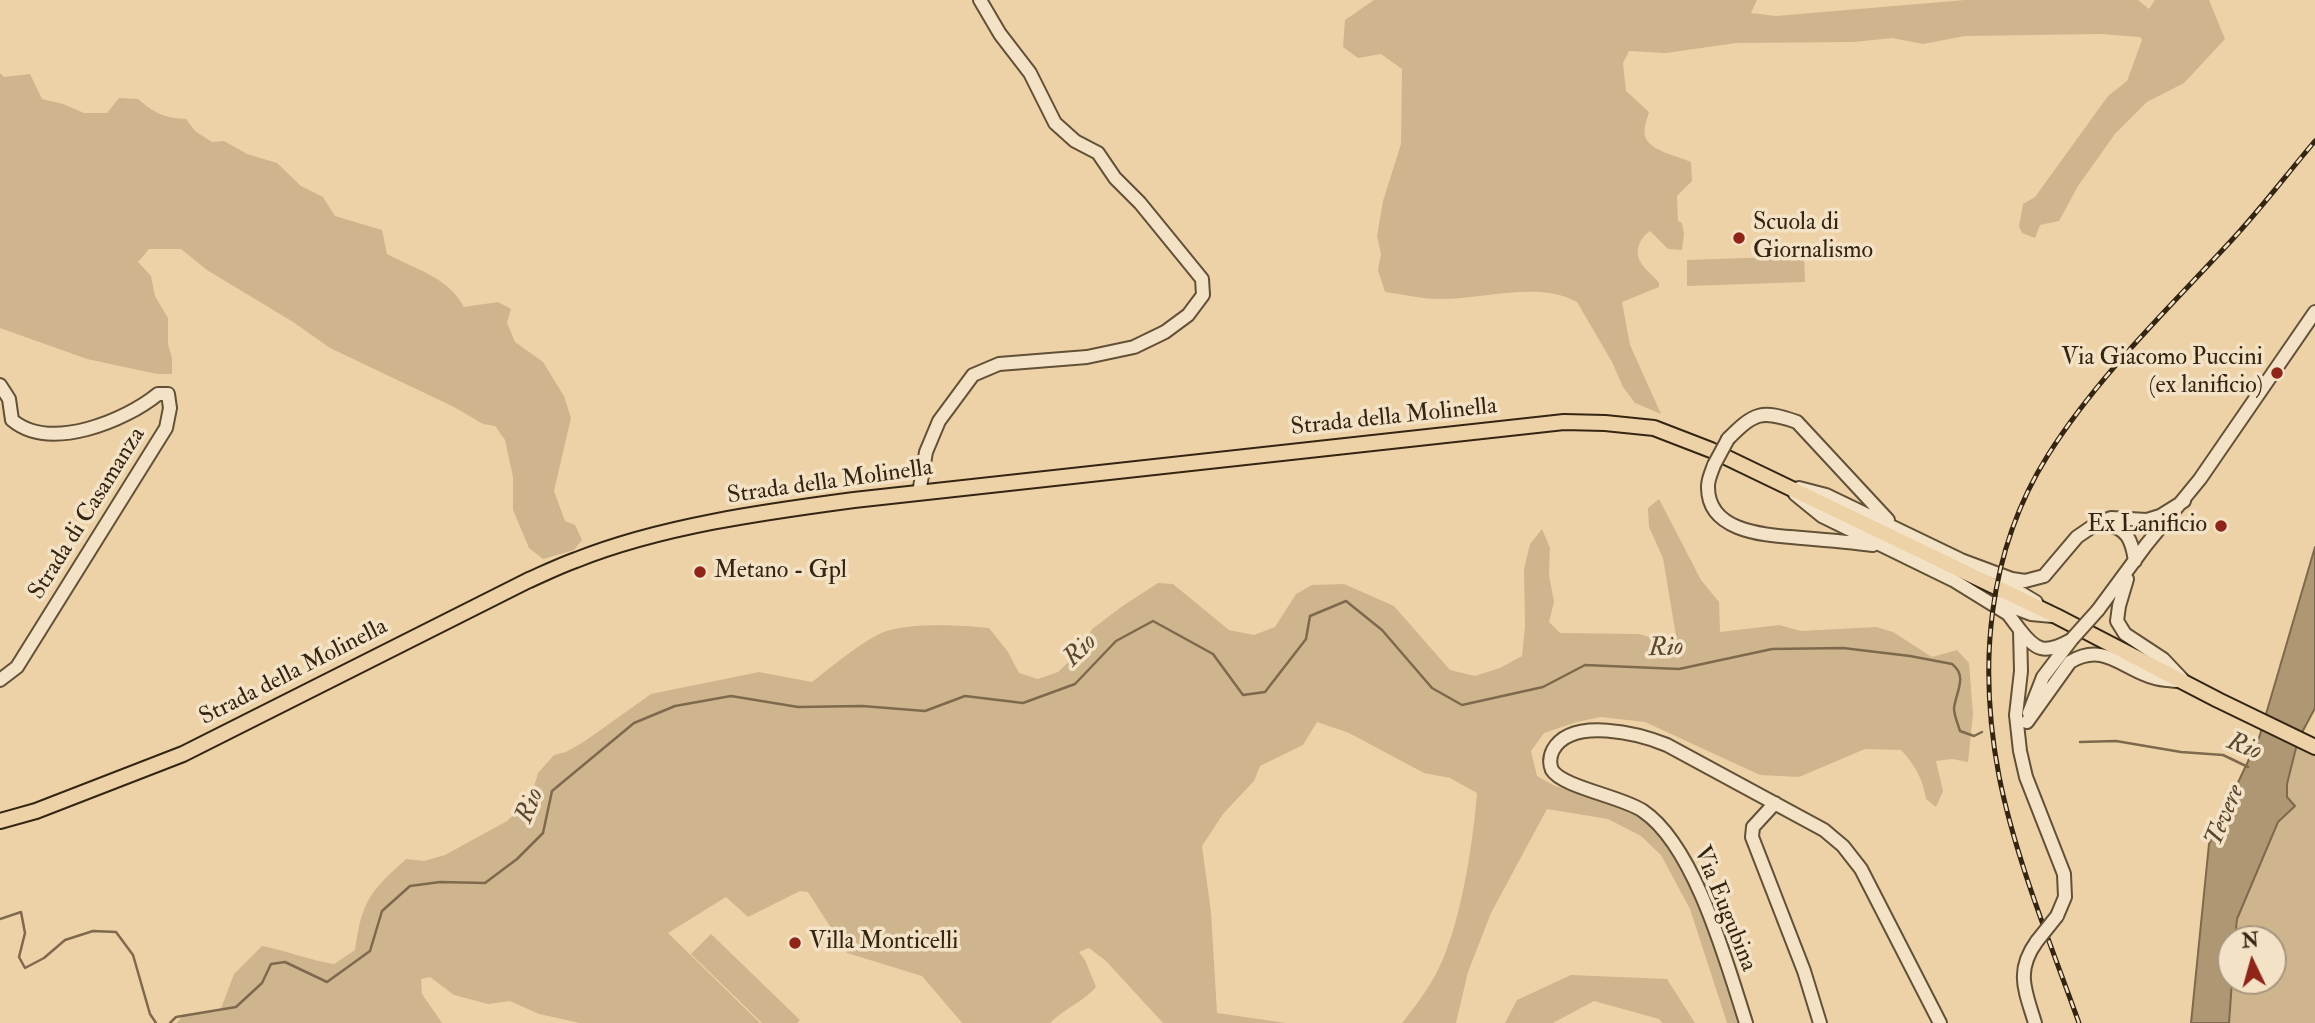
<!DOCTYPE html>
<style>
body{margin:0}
#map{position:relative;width:2315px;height:1023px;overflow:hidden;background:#eed2a7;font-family:"IM FELL Double Pica",serif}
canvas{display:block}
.north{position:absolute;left:2217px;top:925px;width:70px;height:70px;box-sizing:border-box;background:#f4e2c6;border:2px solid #a7967e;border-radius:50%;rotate:355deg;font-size:19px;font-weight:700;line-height:28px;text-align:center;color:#342512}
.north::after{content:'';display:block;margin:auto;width:24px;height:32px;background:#8f2418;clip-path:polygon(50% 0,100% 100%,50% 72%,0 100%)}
</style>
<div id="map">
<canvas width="2315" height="1023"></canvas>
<div class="north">N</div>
</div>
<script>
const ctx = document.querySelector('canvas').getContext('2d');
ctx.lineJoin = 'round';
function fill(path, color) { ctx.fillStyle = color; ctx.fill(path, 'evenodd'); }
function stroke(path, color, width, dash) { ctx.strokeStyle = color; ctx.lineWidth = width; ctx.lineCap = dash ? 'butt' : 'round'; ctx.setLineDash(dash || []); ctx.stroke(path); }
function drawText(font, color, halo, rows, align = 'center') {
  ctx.font = font + ' "IM FELL Double Pica",serif'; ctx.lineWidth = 7; ctx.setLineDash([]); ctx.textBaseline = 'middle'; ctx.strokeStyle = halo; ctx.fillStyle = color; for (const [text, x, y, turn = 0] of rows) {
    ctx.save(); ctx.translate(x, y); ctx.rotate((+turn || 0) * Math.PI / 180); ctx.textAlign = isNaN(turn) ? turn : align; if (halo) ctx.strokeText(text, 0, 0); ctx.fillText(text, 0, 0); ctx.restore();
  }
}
fill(new Path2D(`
 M1374 0H1757L1751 13 1776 16 1965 0H2138L2149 9 2155 0H2209L2225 39 2184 83 2147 102 2115 134 2078 186 2059 221 2040 225 2035 238 2022 233 2019 226 2023 204 2035 197 2108 96 2127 81 2142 40 2140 37 2100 34 1965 36 1923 44 1892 38 1854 42 1736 43 1666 53 1629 51 1623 63 1626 91 1649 112C1647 119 1643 129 1645 136 1649 151 1678 156 1691 162L1692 181 1677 196 1678 221 1682 223 1684 234 1682 250 1668 249 1650 231C1641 237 1634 250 1640 261 1644 269 1654 276 1659 283V287L1622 302 1630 345 1661 414 1635 403 1623 387 1612 362 1577 302C1540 280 1479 300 1438 299 1421 299 1402 294 1385 292L1378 270 1381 254 1377 236 1383 201 1401 144 1402 69 1381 54 1358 58 1343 47 1345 20Z
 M0 73 4 77 30 74 42 99 63 104 84 113H107L119 98 138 99C154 113 165 118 186 119L195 131 212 142 224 141 247 154 277 163 301 186 323 197 335 216 382 230 387 254C415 269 448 277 464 307L498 302 511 309 507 323 515 342 543 362 564 396 571 418 554 491 565 521 575 525 582 540 574 550 543 559 529 548 513 510V477L505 440 495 426 483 424 454 407 330 348 293 322 207 270 181 249H149L138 262 151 276 155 296 168 318V344L172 358V374H157L87 359 0 328Z
 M1804 256 1805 282 1687 286V260Z
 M1659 499 1701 580 1719 602 1720 632 1779 625 1801 631 1876 627 1893 632 1932 657 1957 650 1969 663 1973 714 1968 762 1952 759 1936 761 1943 791 1936 807 1926 799C1923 779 1915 765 1901 750L1865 749 1799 777 1760 775 1645 722 1601 717 1577 722 1544 733 1531 751 1537 776 1555 786 1620 806 1658 829 1698 903 1741 1023H1727L1690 909 1661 855 1641 836 1608 819 1547 809 1491 913 1468 972 1456 1023H1402C1419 1002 1435 980 1445 954 1463 908 1473 842 1477 793L1450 778 1424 773 1349 733 1317 722 1303 745 1260 766 1254 781 1223 814 1202 846 1211 912 1217 1013 1286 1023H1163L1106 961 1089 948 1079 952 1085 960 1096 987C1083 1002 1065 1008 1050 1023H962L922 976 847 953 808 892 800 891 748 917 726 897 668 933 760 1023H580L539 1014 510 1001 488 1004 454 995 430 977 421 979 422 994 442 1023H177L184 1014 220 1011 234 974 262 946C287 951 309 960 334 964L355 950C362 900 370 892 406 859L424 861 445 855 507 821 531 798 538 773 554 755 566 752 585 741 651 694 759 672 812 682C830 668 869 635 890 630 917 623 961 625 989 628L1008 652 1019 673 1038 679 1058 672 1080 651 1092 629 1124 605 1158 583 1173 584 1229 630 1254 635 1275 627 1296 594 1312 585 1344 584 1394 606 1450 670 1475 676 1500 668 1522 656 1525 627 1524 569 1530 544 1542 529 1550 548 1549 575 1554 602 1549 622 1560 633 1639 634 1666 642 1676 636 1663 558 1649 527 1648 508Z
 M2297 743 2315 752V1023H2229L2232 981H2273V939H2235L2237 919 2278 822 2295 806 2287 797V785Z
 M711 934 800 1020 797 1023H762L691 954Z
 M1571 975 1667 979 1695 1023H1662L1659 1019 1594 1001 1553 1023H1505L1517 1000Z`), '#ceb58e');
const water = new Path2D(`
 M2315 547V708L2298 740 2287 784V797L2295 806 2278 822 2237 919 2235 939H2231L2232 981 2229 1023H2191L2209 844 2259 738Z`);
fill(water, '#af9774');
stroke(water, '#7e694d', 2);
stroke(new Path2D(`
 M2080 742 2116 741 2181 752 2223 755 2248 767
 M0 919 21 912 25 933 19 957 25 968 44 958 65 940 93 931 116 932 133 955 150 1014 156 1023
 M170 1023 176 1017 236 1007 262 983 271 964 285 962 327 982 370 951 382 911 410 886 440 882 485 883 517 859 543 833 552 791 634 723 675 706 731 696 798 707 862 706 925 711 965 696 1023 703 1075 684 1116 641 1153 621 1213 654 1243 695 1265 692 1306 639 1310 616 1346 601 1382 630 1432 688 1462 705 1543 687 1585 665 1679 669 1772 649 1843 648 1910 656 1952 664C1968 676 1956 692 1954 708 1954 716 1958 724 1960 731L1974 736 1982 732`), '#7e694d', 2.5);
const minor = new Path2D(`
 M0 385 9 399 12 420C50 452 125 421 158 394H168L170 408 166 428 17 667 0 680
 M1728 439C1754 413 1761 409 1797 422L1888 520
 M1714 465C1712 471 1708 479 1708 486 1707 534 1769 535 1802 538 1826 540 1850 542 1873 545
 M1799 488 1826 495 1961 560 2012 579 2025 581 2044 576 2077 537 2096 524 2111 518 2147 520 2160 516 2184 501
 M919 493 926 452 939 421 973 375 999 364 1087 357 1134 347 1165 332 1188 315 1203 295 1202 279 1140 203 1115 178 1098 153 1075 141 1055 123 1030 73 1000 34 980 0
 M1795 494 1822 516 1953 580 2008 614 2020 630 2021 671 2016 715 2020 751 2026 777 2064 874 2065 897 2057 916
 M2104 525C2127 526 2132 541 2135 561
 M2127 579 2119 606 2117 621 2125 634 2163 659 2182 679
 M2001 581 2036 602
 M1999 602 2031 614 2052 616
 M2098 610 2146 545 2200 479 2315 312
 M2020 630C2036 651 2045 654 2069 641
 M2029 713 2043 677 2072 639
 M2027 722 2070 662C2105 641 2123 670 2155 678 2162 680 2170 680 2177 681
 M1775 803 1753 827 1752 837 1804 971 1820 1023
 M1746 1023C1727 964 1695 846 1643 811 1623 797 1562 787 1552 770 1549 763 1550 756 1553 750 1572 716 1640 734 1667 745L1824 830 1843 846 1861 869 1940 1023
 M2035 1023C2025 990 2015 971 2037 941`);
const major = new Path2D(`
 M0 821 36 811 183 754 527 581C543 574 559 566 576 560 661 526 764 512 854 500L1564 422 1605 423 1654 428 1711 450 2056 616 2218 700 2315 747`);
stroke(minor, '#625037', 16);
stroke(major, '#342512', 18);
stroke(minor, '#f4e2c6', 12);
stroke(major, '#eed2a7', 14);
const rail = new Path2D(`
 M2079 1023C2051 945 2015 857 1999 776 1978 666 1987 552 2048 455 2098 376 2167 310 2230 242 2260 210 2287 174 2315 141`);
stroke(rail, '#342512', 5);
stroke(rail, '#f4e2c6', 2.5, [8]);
const minorBridge = new Path2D(`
 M1714 465 1728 439
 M2072 639 2098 610
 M2037 941 2057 916`);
stroke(minorBridge, '#625037', 16, []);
stroke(minorBridge, '#f4e2c6', 12);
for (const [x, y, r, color] of [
 [1739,238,7,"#8f2418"],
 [2277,373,7,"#8f2418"],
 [2221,526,7,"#8f2418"],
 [700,572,7,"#8f2418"],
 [795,943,7,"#8f2418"]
]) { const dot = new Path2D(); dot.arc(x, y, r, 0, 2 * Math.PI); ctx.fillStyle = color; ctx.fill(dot); stroke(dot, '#f4e2c6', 2.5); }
drawText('24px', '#342512', '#f4e2c6', [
 ["Scuola di",1753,224],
 ["Giornalismo",1753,252],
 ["Via Giacomo Puccini",2263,359,"right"],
 ["(ex lanificio)",2263,387,"right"],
 ["Ex Lanificio",2207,526,"right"],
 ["Metano - Gpl",714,572],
 ["Villa Monticelli",809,943]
], 'left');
drawText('24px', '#342512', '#f4e2c6', [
 ["Strada della Molinella",1394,418,-6],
 ["Strada della Molinella",830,483,-8],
 ["Strada di Casamanza",88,514,-58],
 ["Strada della Molinella",294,673,-27],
 ["Via Eugubina",1724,909,68]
]);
drawText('italic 26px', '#59472f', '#f4e2c6', [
 ["Rio",1666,649,-2],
 ["Rio",1081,651,-45],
 ["Rio",2244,748,21],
 ["Rio",531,806,-68],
 ["Tevere",2226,816,-67]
]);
</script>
